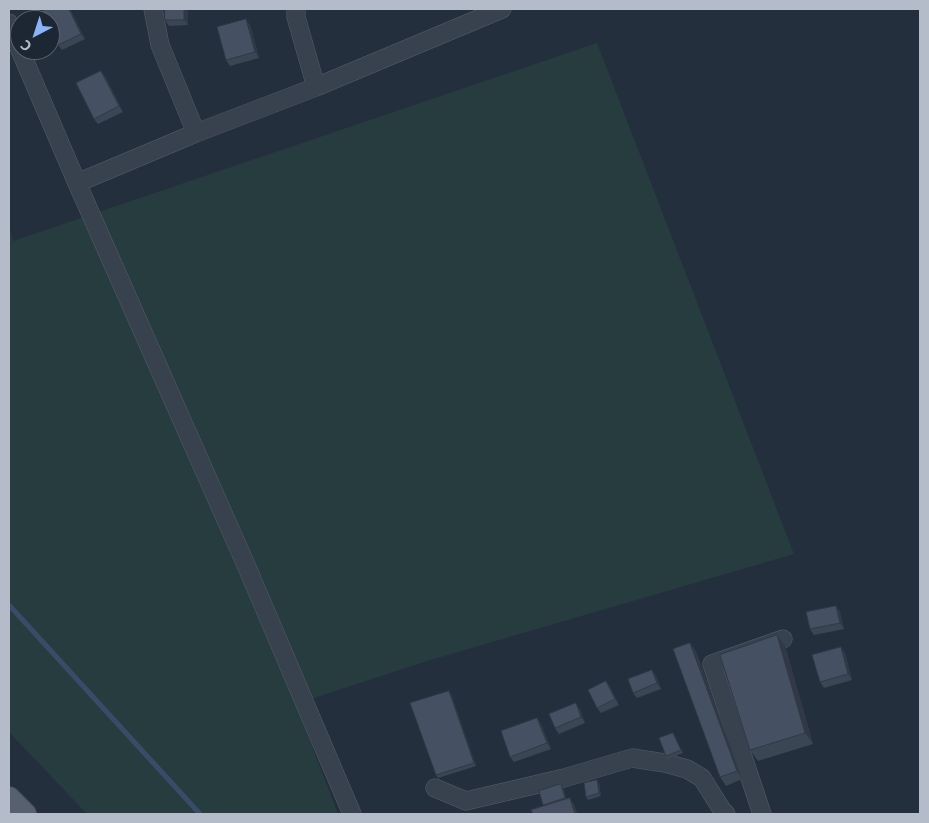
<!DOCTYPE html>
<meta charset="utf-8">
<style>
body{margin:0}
#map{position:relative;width:929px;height:823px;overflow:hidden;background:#242f3e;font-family:"Noto Sans",sans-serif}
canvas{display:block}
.frame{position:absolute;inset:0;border:10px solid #b4bcc9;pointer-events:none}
.north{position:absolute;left:10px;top:10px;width:50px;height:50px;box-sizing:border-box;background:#1d2633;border:1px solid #59626f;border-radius:50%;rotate:220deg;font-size:14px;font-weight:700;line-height:20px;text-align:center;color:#b4bcc9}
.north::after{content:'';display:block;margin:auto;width:18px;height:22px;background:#8ab4f8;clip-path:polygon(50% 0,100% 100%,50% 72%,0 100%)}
</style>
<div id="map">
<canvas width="929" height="823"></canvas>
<div class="frame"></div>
<div class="north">С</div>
</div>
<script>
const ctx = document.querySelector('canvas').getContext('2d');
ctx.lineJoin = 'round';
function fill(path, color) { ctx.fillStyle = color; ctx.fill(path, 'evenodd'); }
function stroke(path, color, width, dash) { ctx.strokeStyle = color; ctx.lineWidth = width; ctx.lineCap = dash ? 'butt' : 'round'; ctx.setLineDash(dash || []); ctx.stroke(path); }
fill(new Path2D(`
 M597 43 794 554 427 661 296 704 338 814H87L9 732V227L13 241Z`), '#263c3f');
stroke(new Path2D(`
 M9 605 200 814`), '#394c67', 5);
const minor = new Path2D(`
 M153 9 160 45 196 133
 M296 9V17L316 87
 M9 23 20 50
 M20 50 77 183 246 565 352 814
 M77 183 196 133 316 87 502 9
 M435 788 466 801 564 778 632 758 665 763 687 769 702 778 722 810 726 814
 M762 814 712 664 783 639`);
const major = new Path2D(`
 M9 798 25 814`);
stroke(minor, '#565f6c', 19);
stroke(major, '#414a57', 24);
stroke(minor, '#38414e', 18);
stroke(major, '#56606e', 22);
fill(new Path2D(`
 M47 9H70L85 39 62 50 58 45Z
 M188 9V25L169 26 165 20Z
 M250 25 259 58 230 66 226 60Z
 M105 76 123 112 98 124 94 119Z
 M836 606 840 612 844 629 814 635 810 629Z
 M785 646 813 744 758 761 750 750Z
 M696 651 742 779 726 786 720 777Z
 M845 653 852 680 824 688 820 682Z
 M652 670 656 676 661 689 637 698 633 693Z
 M606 681 610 687 619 705 601 713 597 708Z
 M451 694 476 766 438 778 436 775Z
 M580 709 585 723 559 734 555 728Z
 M537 718 541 724 551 749 514 762 510 757Z
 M673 733 683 753 668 759 666 756Z
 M599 783 601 796 588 800 586 797Z
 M563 787 566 799 574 804 577 814H533L544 806 543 805Z`), '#3b4654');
fill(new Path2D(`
 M69 9H70L85 39 81 34Z
 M184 9H188V25L184 20Z
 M246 19 250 25 259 58 255 52Z
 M101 71 105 76 123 112 119 106Z
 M836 606 840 612 844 629 840 623Z
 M777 635 785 646 813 744 805 733Z
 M690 643 696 651 742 779 737 771Z
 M841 647 845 653 852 680 848 674Z
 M652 670 656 676 661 689 657 683Z
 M606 681 610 687 619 705 615 699Z
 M449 691 451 694 476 766 474 763Z
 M576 703 580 709 585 723 581 717Z
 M537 718 541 724 551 749 547 743Z
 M597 780 599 783 601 796 599 793Z
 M561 784 563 787 567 801 565 798Z
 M570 798 574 804 577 814H575Z`), '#303945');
const building = new Path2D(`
 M47 9H69L81 34 58 45 50 28V20H46L42 11Z
 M165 9H184V20H165Z
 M246 19 255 52 226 60 217 27Z
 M101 71 119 106 94 119 76 83Z
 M836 606 840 623 810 629 806 612Z
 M777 635 805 733 750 750 720 655Z
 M690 643 737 771 720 777 673 649Z
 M841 647 848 674 820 682 812 655Z
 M652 670 657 683 633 693 628 679Z
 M606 681 615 699 597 708 588 690Z
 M449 691 474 763 436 775 410 703Z
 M576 703 581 717 555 728 549 714Z
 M537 718 547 743 510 757 501 731Z
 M673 733 681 750 666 756 659 738Z
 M597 780 599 793 586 797 584 783Z
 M561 784 565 798 543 805 539 791Z
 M570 798 575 814H533L531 810Z`);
fill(building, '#455162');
stroke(building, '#303945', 1);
</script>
